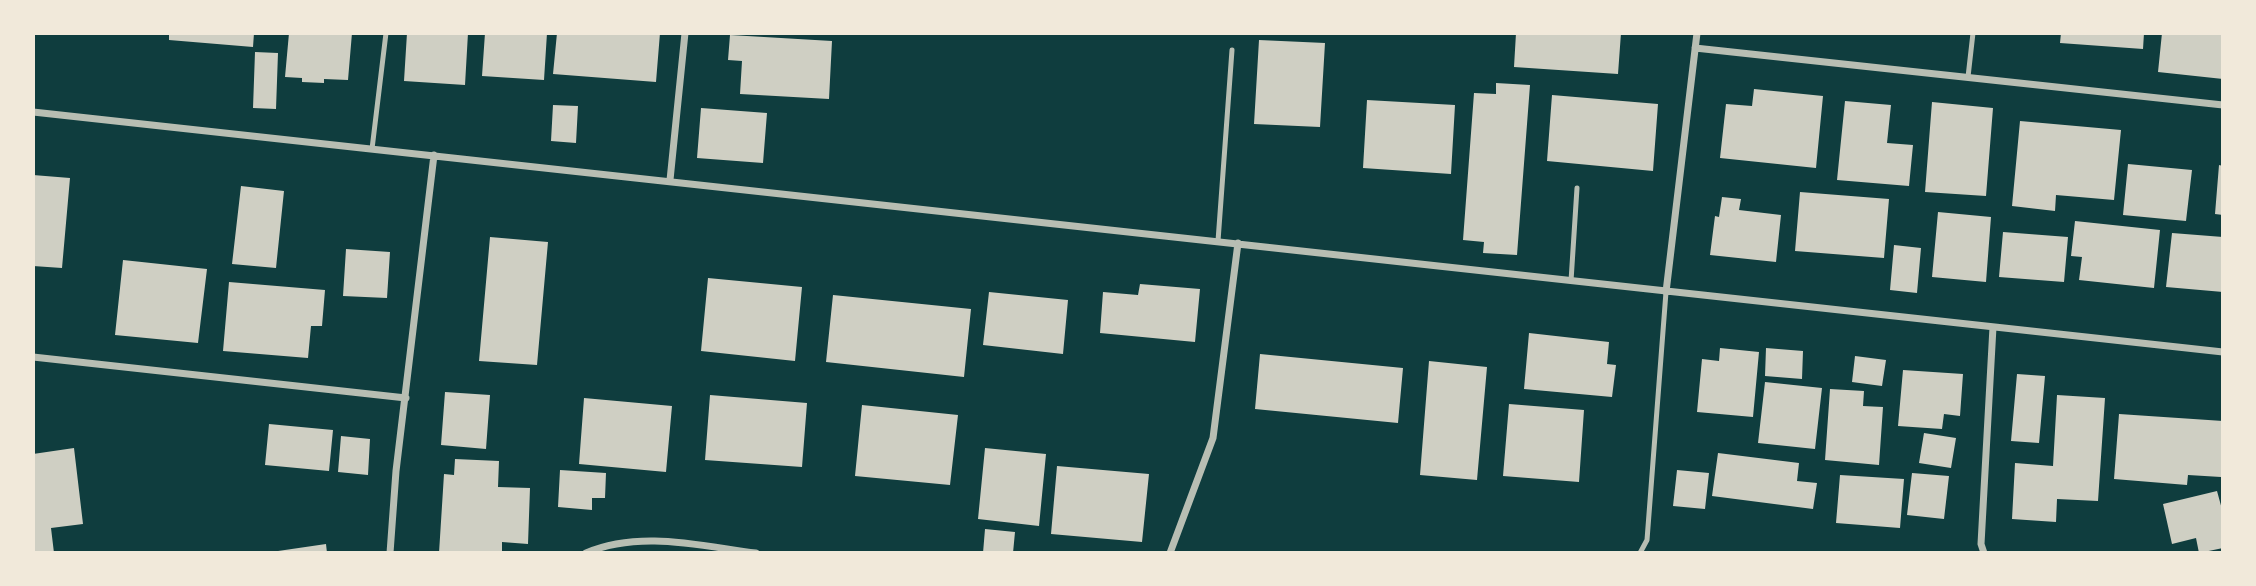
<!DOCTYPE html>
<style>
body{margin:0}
#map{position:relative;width:2256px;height:586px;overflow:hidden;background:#0f3d3e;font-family:Jost,sans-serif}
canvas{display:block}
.frame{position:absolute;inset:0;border:35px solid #f1e9da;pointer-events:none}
</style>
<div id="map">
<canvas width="2256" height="586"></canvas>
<div class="frame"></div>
</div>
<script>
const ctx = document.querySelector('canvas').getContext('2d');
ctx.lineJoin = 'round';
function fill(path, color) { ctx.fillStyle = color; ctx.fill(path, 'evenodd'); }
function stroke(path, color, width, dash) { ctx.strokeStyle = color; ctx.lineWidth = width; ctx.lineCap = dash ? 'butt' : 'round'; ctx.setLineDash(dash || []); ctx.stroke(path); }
fill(new Path2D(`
 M169 33H254L253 47 169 40Z
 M289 33H352L348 80 324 79V83L302 82V78L285 77Z
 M407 33H468L465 85 404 81Z
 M485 33H547L544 80 482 76Z
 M557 33H660L656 82 553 74Z
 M1516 33H1621L1618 74 1514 67Z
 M2061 33H2144L2143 49 2060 43Z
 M2162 33H2223V79L2158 72Z
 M730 35 832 41 829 99 740 94 742 61 728 60Z
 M1259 40 1325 43 1320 127 1254 124Z
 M255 52 278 53 276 109 253 108Z
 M1496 83 1530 85 1517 255 1483 253 1484 242 1463 240 1474 93 1496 94Z
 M1754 89 1823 96 1816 168 1720 158 1726 104 1752 106Z
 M1552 95 1658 104 1653 171 1547 161Z
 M1367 100 1455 105 1451 174 1363 168Z
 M1845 101 1891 105 1887 143 1913 145 1909 186 1837 180Z
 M1932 102 1993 108 1986 196 1925 192Z
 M553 105 578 106 576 143 551 141Z
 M701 108 767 113 763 163 697 158Z
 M2020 121 2121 130 2114 200 2056 195 2055 211 2012 206Z
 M2128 164 2192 170 2186 221 2123 215Z
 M2219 165 2223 166V215L2215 214Z
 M33 175 70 178 62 268 33 266Z
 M241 186 284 191 276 268 232 264Z
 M1800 192 1889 199 1884 258 1795 251Z
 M1722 197 1741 199 1739 210 1781 215 1776 262 1710 255 1715 216 1719 217Z
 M1938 212 1991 217 1986 282 1932 277Z
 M2075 221 2160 230 2154 288 2079 280 2082 257 2071 256Z
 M2003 232 2068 237 2064 282 1999 277Z
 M2172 233 2223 237V292L2166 287Z
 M490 237 548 242 537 365 479 361Z
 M1894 245 1921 248 1917 293 1890 290Z
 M346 249 390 252 387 298 343 296Z
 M123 260 207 269 198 343 115 335Z
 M708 278 802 287 795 361 701 351Z
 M229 282 325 290 322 326H311L308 358 223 351Z
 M1140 284 1200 289 1195 342 1100 333 1103 292 1138 295Z
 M989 292 1068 300 1063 354 983 345Z
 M833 295 971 309 964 377 826 362Z
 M1529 333 1609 342 1607 364 1616 365 1612 397 1524 389Z
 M1720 348 1759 352 1753 417 1697 412 1702 359 1719 361Z
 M1766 348 1803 351 1802 379 1765 376Z
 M1260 354 1403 368 1398 423 1255 409Z
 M1855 356 1886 360 1882 386 1852 382Z
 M1429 361 1487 367 1477 480 1420 475Z
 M1903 370 1963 374 1960 416 1944 414 1942 429 1898 426Z
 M2017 374 2045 376 2039 443 2011 441Z
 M1765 382 1822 388 1815 449 1758 443Z
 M1830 389 1864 391 1863 406 1883 407 1879 465 1825 460Z
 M445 392 490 395 486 449 441 445Z
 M710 395 807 403 802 467 705 460Z
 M2057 395 2105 398 2098 501 2057 499 2056 522 2012 519 2015 463 2053 466Z
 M584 398 672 406 666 472 579 464Z
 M1509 404 1584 410 1579 482 1503 476Z
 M862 405 958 415 950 485 855 476Z
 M2119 414 2223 421 2221 477 2188 475 2187 485 2114 479Z
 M269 424 333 430 329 471 265 465Z
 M1924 433 1956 438 1951 468 1919 463Z
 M341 436 370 439 368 475 338 472Z
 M74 448 83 524 51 528 54 553H33V454Z
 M985 448 1046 454 1039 526 978 519Z
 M1718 453 1799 463 1797 481 1817 483 1813 509 1712 496Z
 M455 459 499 461 498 487 530 488 528 544 502 542V553H439L444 474 454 475Z
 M1057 466 1149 474 1142 542 1051 534Z
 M560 470 606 473 605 498H592V510L558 507Z
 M1677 470 1709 473 1705 509 1673 506Z
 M1912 473 1949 476 1944 519 1907 515Z
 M1840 475 1904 479 1900 528 1836 523Z
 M2217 491 2223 513V548L2199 553 2196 538 2172 544 2163 504Z
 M985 529 1015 532 1013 553H983Z
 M326 544 327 553H278V551Z`), '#cfcfc3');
stroke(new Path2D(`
 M1968 77 1973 33
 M372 149 386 33
 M1218 241 1232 50
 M1571 281 1577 188
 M1640 553 1647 540 1666 292`), '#b8beb3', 5);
stroke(new Path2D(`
 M1695 48 2223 105
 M33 112 2223 352
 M670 180 685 33
 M1666 292 1697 33
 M33 357 406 398
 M390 553 396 471 434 155
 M586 553C640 530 700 546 756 553
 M1170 553 1213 438 1238 243
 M1984 553 1981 544 1993 327`), '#b8beb3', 7);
</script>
